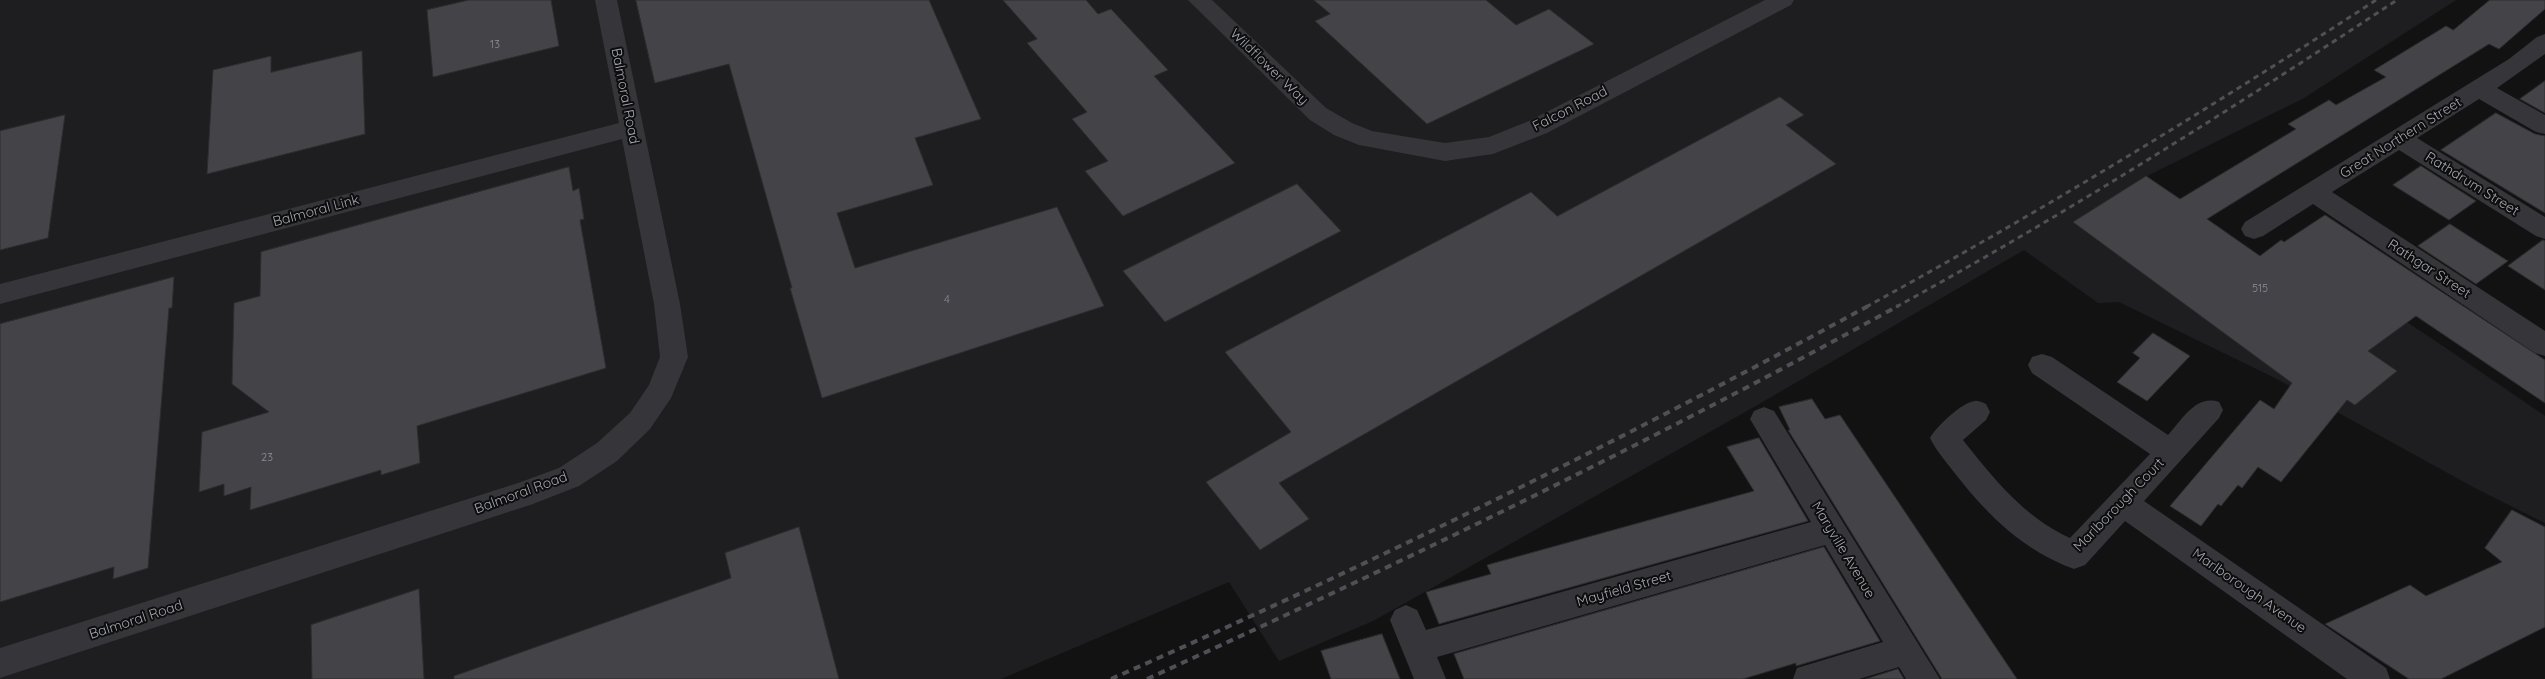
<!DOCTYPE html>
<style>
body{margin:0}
canvas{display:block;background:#121213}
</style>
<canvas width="2545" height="679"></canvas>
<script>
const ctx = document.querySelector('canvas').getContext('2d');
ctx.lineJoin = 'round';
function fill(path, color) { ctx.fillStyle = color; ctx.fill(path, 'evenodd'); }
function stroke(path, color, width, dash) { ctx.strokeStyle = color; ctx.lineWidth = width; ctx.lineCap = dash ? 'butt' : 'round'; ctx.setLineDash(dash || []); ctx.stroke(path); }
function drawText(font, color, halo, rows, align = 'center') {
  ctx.font = font + ' Quicksand,sans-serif'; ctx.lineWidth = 4; ctx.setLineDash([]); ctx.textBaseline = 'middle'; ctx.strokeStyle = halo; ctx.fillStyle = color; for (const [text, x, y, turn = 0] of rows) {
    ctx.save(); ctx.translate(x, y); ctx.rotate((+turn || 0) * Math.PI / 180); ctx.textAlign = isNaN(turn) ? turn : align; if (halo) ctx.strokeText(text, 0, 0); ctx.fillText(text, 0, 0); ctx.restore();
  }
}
fill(new Path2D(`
 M0 0H2456L2304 98 2147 176 2259 256 2281 240 2434 340 2545 416V523L2475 488 2277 379 2119 302 2098 303 2024 250 1754 407 1373 621 1279 661 1229 582 1001 679H0Z`), '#1e1e20');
const building = new Path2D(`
 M469 0H551L559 46 433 77 427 10Z
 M636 0H929L981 119 915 138 933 185 837 213 855 268 1057 207 1104 306 822 398 790 288H792L729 64 655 83Z
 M1003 0H1086L1098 14 1111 9 1168 70 1154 76 1235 163 1123 216 1085 171 1108 161 1072 119 1087 112 1027 43 1037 39Z
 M1314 0H1486L1516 25 1549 9 1594 44 1427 124 1315 21 1330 14Z
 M2490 0H2545V9L2499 49 2489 44 2207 219 2260 256 2281 240 2284 242 2325 215 2545 360V403L2416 316 2368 351 2397 371 2355 405 2347 400 2281 482 2258 467 2242 488 2238 485 2221 506 2218 504 2201 526 2170 506 2260 400 2274 409 2292 383 2073 222 2146 176 2180 199 2296 129 2288 124 2329 100 2336 105 2386 77 2374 70 2446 26 2453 30Z
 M362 51 365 134 207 174 213 70 271 56V72Z
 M2545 81V113L2520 99Z
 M1780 97 1804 115 1786 125 1836 164 1279 483 1309 519 1260 550 1206 482 1291 432 1225 352 1531 192 1557 216Z
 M2496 113 2535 134 2545 136V213L2441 150Z
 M65 115 48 238 0 250V131Z
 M2421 166 2476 201 2449 220 2393 185Z
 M569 167 573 191 579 188 584 219 580 220 606 368 417 426 420 463 381 475V470L250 510 251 487 224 496V484L199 492 202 432 269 412 232 384 234 303 260 296 261 252Z
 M1297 184 1341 231 1165 322 1123 271Z
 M2450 224 2478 242 2508 261 2476 284 2418 246Z
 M2543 240 2545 241V290L2508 266Z
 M174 277 172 308H169L148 568 113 579 114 567 0 602V324Z
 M2153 333 2190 356 2147 401 2117 382 2140 358 2133 353Z
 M1812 399 1825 419 1840 415 2017 679H1942L1788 430H1790L1779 407Z
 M1759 438 1808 521 1439 624 1426 592 1491 574 1487 565 1754 491 1727 447Z
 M2512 510 2545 527V627L2441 679H2409L2325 624 2410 585 2426 596 2502 562 2485 548Z
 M799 527 839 679H454V676L731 578 725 553Z
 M1824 547 1880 641 1796 666V663L1743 679H1464L1454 654Z
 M419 589 424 679H312L311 625Z
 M1382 634 1400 679H1331L1321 651Z
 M1898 669 1904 679H1866Z`);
fill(building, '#444448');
stroke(building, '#2d2c2f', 1);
fill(new Path2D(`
 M595 0H617L680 304 688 357 671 398 650 429 617 461 579 486 533 504 0 678V648L518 483 559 468 597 443 630 413 649 385 660 357 654 304 622 139 0 304V284L619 123Z
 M1188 0H1212L1326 108 1352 123 1372 131 1445 143 1489 137 1529 121 1765 0H1794L1791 5 1547 133 1493 154 1445 161 1359 145 1334 135 1310 120Z
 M2545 34V54L2497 88 2545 115V134L2536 132 2479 99 2417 138 2545 217V239L2536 236 2399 150 2332 192 2545 331V356L2535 353 2313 204 2263 236 2254 239 2245 236 2241 229 2245 222 2509 59 2537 37Z
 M2042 354 2052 357 2168 435C2182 420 2196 394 2219 402L2223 410 2219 418 2144 501 2386 668 2390 679H2347L2125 521 2085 565 2074 569C2025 551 1989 517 1957 476 1948 464 1937 452 1930 438 1936 427 1962 402 1975 401 1978 400 1983 403 1986 404L1990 412 1986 420 1963 440C1993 478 2025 518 2070 538L2150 454 2032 373 2028 365 2032 357Z
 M1764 407 1774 411 1940 679H1906L1899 667 1859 679H1793L1797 668 1883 642 1825 545 1437 657 1446 679H1414L1390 620 1395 610 1406 605 1417 610 1426 630 1811 522 1750 419 1754 411Z`), '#35353a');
stroke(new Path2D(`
 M1866 307C2040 212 2209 109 2376 0
 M1896 307C2068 213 2233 108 2397 0`), '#4f4f55', 3, [5.5, 4.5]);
stroke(new Path2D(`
 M1111 679C1368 566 1621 441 1868 306
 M1147 679C1402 563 1653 441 1898 306`), '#4f4f55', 4, [7, 5.5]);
drawText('11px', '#8d8e98', null, [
 ["13",495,45],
 ["515",2260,289],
 ["4",947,300],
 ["23",267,458]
]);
drawText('14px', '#a5a7b2', '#0d0d0e', [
 ["Wildflower Way",1269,67,44],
 ["Balmoral Road",625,96,79],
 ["Falcon Road",1570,109,-27],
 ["Great Northern Street",2401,138,-32],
 ["Rathdrum Street",2472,184,32],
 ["Balmoral Link",316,211,-15],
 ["Rathgar Street",2429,269,33],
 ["Balmoral Road",521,493,-20],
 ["Marlborough Court",2119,505,-46],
 ["Maryville Avenue",1843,550,59],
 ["Mayfield Street",1624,589,-16],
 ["Marlborough Avenue",2249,591,35],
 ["Balmoral Road",136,620,-18]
]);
</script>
